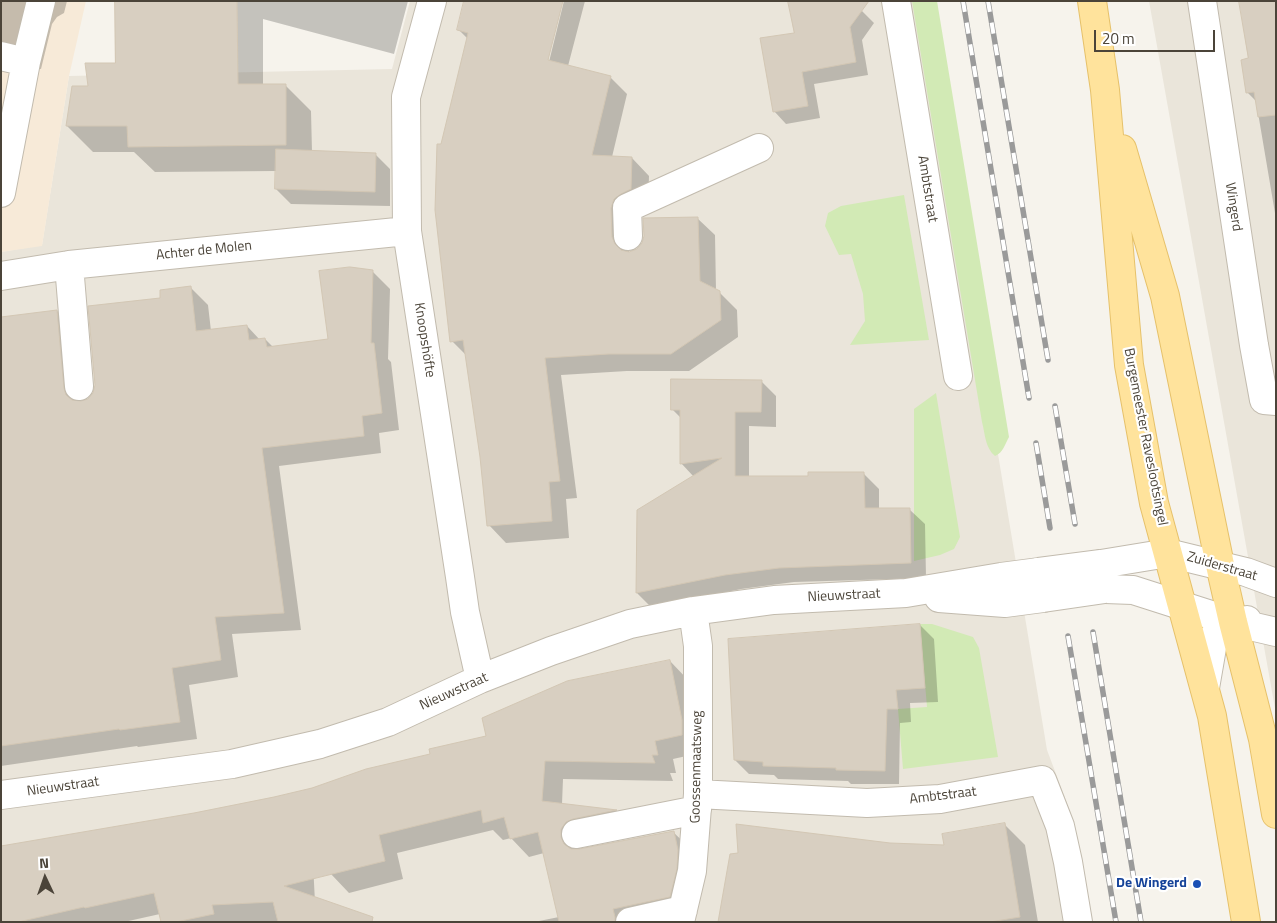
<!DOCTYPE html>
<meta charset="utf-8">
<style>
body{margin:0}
#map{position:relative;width:1277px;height:923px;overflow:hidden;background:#f6f3ec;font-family:"Titillium Web",sans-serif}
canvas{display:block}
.frame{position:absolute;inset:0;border:2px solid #4b4439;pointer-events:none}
.north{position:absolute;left:20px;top:853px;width:50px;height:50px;-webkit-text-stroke:4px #fff;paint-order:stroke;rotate:357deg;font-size:14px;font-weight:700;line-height:20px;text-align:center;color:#4b4439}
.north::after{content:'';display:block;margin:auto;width:18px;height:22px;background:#4b4439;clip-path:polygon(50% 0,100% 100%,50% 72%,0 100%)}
.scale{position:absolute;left:1094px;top:30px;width:121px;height:22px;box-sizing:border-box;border:2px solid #4b4439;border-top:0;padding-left:6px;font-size:15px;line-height:18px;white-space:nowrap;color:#4b4439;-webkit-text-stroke:4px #fff;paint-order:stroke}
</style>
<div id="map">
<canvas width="1277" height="923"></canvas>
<div class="frame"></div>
<div class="north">N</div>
<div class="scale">20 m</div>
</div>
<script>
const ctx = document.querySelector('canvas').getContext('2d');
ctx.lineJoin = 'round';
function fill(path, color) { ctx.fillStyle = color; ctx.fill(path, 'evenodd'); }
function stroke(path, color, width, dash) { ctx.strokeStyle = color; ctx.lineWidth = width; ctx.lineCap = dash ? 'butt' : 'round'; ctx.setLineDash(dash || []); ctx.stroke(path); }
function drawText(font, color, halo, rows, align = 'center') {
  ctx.font = font + ' "Titillium Web",sans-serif'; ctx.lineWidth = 4.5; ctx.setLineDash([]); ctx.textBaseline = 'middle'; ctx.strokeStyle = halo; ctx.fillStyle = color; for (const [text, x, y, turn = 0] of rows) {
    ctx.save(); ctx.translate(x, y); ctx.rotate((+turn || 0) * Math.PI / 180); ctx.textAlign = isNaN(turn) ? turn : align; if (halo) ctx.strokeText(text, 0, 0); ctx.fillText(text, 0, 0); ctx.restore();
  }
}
fill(new Path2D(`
 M410 1H923L1047 750 1070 811 1088 922H1V252L42 245 69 76 392 69Z
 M1149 1H1276V714Z`), '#eae5da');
fill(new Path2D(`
 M1 1H86L69 76 42 246 1 252Z`), '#f7ead8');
fill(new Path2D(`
 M912 1H937L1009 437C1005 444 1003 453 995 456 985 448 985 433 982 422Z
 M904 195 929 340 850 345 865 321 863 294 851 254 839 255 825 226 828 213 841 206Z
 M936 393 960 537 954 549 940 555 914 561V409Z
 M920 624H932L973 637 979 648 998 757 903 769 898 709 927 707Z`), '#d2eab5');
fill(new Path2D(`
 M1 1H67L64 13 57 17 52 24 41 69 9 63 1 55Z
 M116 1H408L394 54 263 19V85H285L311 111 312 152 375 154 390 169V206L291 204 276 189V171L155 172 134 152H93L67 126 90 87 117 64Z
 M465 1 545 65 548 66 564 1H585L568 66 610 77 627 94 612 157 632 158 649 176 648 206 628 226 629 253 637 250 697 218 715 235 716 291 719 292 737 310 738 337 689 371H627L561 375 577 498 566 499 569 538 506 543 489 525 481 457 467 356 452 341 442 145 468 39 458 29Z
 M1276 1V219L1256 101 1247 92 1250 59Z
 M862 11 874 23 862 40 868 75 814 84 820 118 786 124 774 111 795 34Z
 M372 271 390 289 388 359 391 362 399 430 379 433 381 453 279 466 301 630 232 634 238 677 189 685 197 739 138 747 137 746 1 766V659L57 311 74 329 80 403 89 400 162 299 190 287 208 305 211 331 247 326 260 340 265 339 273 347 329 340Z
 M761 381 776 396V427L749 426V477H809L864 474 879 489V510H910L925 524 926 578 794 582 741 589 652 608 637 593 638 511 694 477 681 463V418L672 409Z
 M920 625 934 639 938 702 910 703 911 722 900 723 899 784H851L848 781 778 779 774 775 749 774 735 760Z
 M670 661 688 680 700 753 673 759 676 773H670L673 781 563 779 562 804 617 811 634 828 585 840 580 847 579 851 673 832 692 850 696 870 658 922H534L559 917 544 853 529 857 511 838 503 840 493 830 397 853 403 879 349 893 331 874 313 863 316 922H162L160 914 124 922H1L274 799 431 755 487 736Z
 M1004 824 1025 845 1038 922H719L890 844 945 846Z`), '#0003');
const building = new Path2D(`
 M115 1H237L238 84H286V145L128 147 127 126H66L72 86H88L85 63H115Z
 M464 1H563L548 60 611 76 592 155 632 157 631 189 621 194 614 199 611 208 612 237 615 244 621 250 629 252 637 249 642 243 644 236 643 218 698 217 700 281 720 291 721 320 671 354H609L545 358 560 481 549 482 552 521 487 526 480 457 463 340 450 342 435 210 437 144H441L468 33 457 30Z
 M788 1H869L850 27 856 62 802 72 808 106 773 112 760 38 794 33Z
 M1239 1H1276V115L1258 117 1254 92 1246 93 1241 60 1248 58Z
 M276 149 376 153 375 192 275 189Z
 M350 267 373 270 371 343H374L382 413 362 416 364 436 262 448 284 613 215 617 221 660 172 668 180 722 120 730 119 729 1 746V317L57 310 64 388 66 395 72 400 81 401 88 399 93 393 95 385 88 306 160 298V290L191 286 196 331 247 325 249 340 265 338 267 347 328 339 319 271Z
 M671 379 762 380 761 412H735V476H808V472H864L865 508H910L911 563 779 568 725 575 636 593 637 510 722 458 680 464V410H671Z
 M920 624 925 688 896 690 898 709H887L885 771 836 770V768L763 766V762L734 760 728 639Z
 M670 660 682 720V735L655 741 658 755H652L655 763 545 761 542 801 617 810 573 819 566 822 561 829V837L564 844 571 849H579L674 831 678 850 677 869 670 897 613 909 615 917V922H559L538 832 510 839 504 817 483 823 481 810 379 835 385 861 284 886 373 917 372 922H278L273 902 212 905 214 914 176 922H161L154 893 85 908 84 907 18 922H1V846L194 813 274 797 312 788 366 769 430 754 429 749 486 736 482 718 567 681Z
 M1005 823 1020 917 990 922H718L730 854 738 853 736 824 890 843 944 845 942 834Z`);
fill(building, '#d8cfc1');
stroke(building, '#d3c7b4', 1);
const minor = new Path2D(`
 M432 1 406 97 407 231 460 577 465 612 480 679
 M896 1 958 376
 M1202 1 1254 345 1264 400 1276 401
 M1 56 26 62 1 193
 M26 62 41 1
 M628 236 627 208 759 148
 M69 265 79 386
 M1 276 69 265 407 231
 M1101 564 1168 553 1246 572 1276 583
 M1105 589 1133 590 1233 622 1276 632
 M939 598 1005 603 1043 598
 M1205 688 1214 636 1233 622 1247 620
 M698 794 867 803 940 799 1042 780 1060 826 1068 862 1078 922
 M1 795 232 764 320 744 388 722 480 679 551 651 630 624 693 611 774 600 906 593 1001 577 1039 572
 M576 834 697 810
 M630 922 683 910
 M680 922 692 871 698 794V646L693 611`);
const major = new Path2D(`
 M1092 1 1105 90 1129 365 1154 503 1212 716 1246 922
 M1122 149 1165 296 1220 565 1233 622 1263 739 1276 814`);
stroke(minor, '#c2bbae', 30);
stroke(major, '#e6c16a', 30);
stroke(minor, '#fff', 28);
stroke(major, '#ffe39c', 28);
const rail = new Path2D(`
 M963 1 1029 398
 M988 1 1048 360
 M1055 406 1075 524
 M1036 443 1050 528
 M1093 632 1141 922
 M1068 636 1116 922`);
stroke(rail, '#9a9a9a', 5.5);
stroke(rail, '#fff', 4, [11]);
const minorBridge = new Path2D(`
 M1039 572 1101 564
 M1043 598 1105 589`);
stroke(minorBridge, '#c2bbae', 30, []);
stroke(minorBridge, '#fff', 28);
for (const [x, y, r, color] of [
 [1197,884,5,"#1a4fb4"]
]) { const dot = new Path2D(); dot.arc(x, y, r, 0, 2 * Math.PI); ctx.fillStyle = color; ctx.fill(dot); stroke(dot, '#fff', 2); }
drawText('14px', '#4b4439', '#fff', [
 ["Ambtstraat",927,189,81],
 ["Wingerd",1233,207,81],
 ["Achter de Molen",204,251,-6],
 ["Knoopshöfte",424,340,81],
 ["Burgemeester Raveslootsingel",1145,437,79],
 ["Zuiderstraat",1222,567,16],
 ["Nieuwstraat",844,596,-3],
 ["Nieuwstraat",454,692,-24],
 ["Goossenmaatsweg",697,767,-89],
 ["Nieuwstraat",63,787,-8],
 ["Ambtstraat",943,796,-7]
]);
drawText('bold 14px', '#164399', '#fff', [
 ["De Wingerd",1187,884]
], 'right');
</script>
